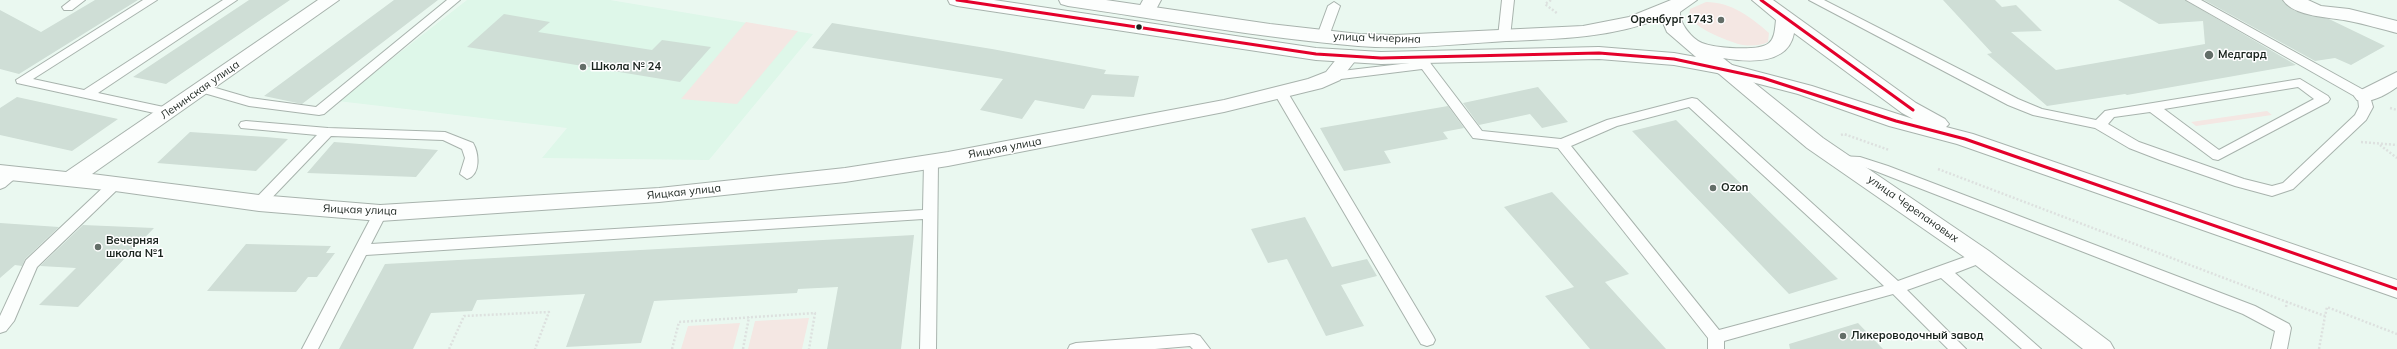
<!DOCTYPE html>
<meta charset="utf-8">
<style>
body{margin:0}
canvas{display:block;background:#eaf8f0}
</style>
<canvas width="2397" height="349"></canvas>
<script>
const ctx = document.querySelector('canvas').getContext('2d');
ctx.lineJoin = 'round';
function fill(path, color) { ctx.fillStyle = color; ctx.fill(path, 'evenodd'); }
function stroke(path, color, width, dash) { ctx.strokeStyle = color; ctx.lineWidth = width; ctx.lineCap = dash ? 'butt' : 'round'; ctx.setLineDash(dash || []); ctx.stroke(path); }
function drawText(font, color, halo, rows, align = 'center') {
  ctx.font = font + ' Mulish,sans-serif'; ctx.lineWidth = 3; ctx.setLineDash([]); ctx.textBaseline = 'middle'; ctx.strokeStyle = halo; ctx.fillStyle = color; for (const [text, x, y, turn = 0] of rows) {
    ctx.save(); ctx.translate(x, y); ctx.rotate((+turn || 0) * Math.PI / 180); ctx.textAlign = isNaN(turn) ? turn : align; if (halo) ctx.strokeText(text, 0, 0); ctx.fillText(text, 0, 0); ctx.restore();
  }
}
fill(new Path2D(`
 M467 0H610L813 34 709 160 542 158 567 128 338 101Z`), '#def7e9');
fill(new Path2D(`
 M1706 2C1731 2 1751 17 1769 33L1768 42C1760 46 1752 46 1743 45 1731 43 1694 28 1689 16L1690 9Z
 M746 22 798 31 737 104 681 99Z
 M2267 111 2272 115 2196 126 2191 122Z
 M809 318 802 349H748L755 321Z
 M740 323 733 349H681L688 326Z`), '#f4e7e3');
fill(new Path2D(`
 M95 0H138L19 74 0 69V10L41 32Z
 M249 0H290L166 84 133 77Z
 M394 0H438L302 104 264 96Z
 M1943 0H1995L2002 7 2016 5 2042 31 2011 32 2056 70 2205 44 2203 21 2159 24 2118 0H2185L2296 65 2127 95 2125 94 2047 106 1987 54 1992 53Z
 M2204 0H2282L2295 11 2329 19 2385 46 2351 65 2335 58 2315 61Z
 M504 14 550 22 538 32 652 50 662 40 711 47 680 82 467 47Z
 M832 23 992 49 1106 70 1104 74 1139 76 1134 97 1092 95 1084 109 1035 100 1022 119 980 110 1003 79 812 48Z
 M1538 87 1568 122 1542 128 1530 114 1479 125 1463 103Z
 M17 97 118 119 72 151 0 135V108Z
 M1448 106 1464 128 1443 132 1448 139 1384 151 1391 163 1344 171 1320 128Z
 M1676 120 1838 279 1789 294 1632 131Z
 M190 132 266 137 288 139 256 171 157 163Z
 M334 142 438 150 416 177 307 173Z
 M1552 192 1629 274 1605 282 1666 349H1590L1545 296 1574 287 1504 207Z
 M1305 217 1332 267 1367 259 1377 276 1341 285 1364 326 1326 336 1287 259 1268 263 1251 229Z
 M0 223 59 227 25 259 22 266 15 265 0 278Z
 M83 225 154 228 78 307 39 305 76 268 40 266Z
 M914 235 901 349H827L838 287 798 289 797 293 654 301 641 343 566 347 585 294 477 300 472 311 431 313 413 349H339L385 264Z
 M246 244 331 246 326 253H335L317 277H308L296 292 207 291Z
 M1858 323 1883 349H1790L1789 344Z`), '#cfded6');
const service = new Path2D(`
 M71 0H85L72 10H64L62 7Z
 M143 0H157L33 79 84 90 223 0H237L98 93 173 109 175 112 173 115 168 116 17 83 16 80Z
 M447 0H460L324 114 319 115 249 106 197 91 196 88 202 84 250 98 316 107Z
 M1502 0H1514L1510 37 1504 41 1498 37Z
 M1809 0H1824L2018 99 2042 109 2096 120 2105 111 2110 110 2300 79 2328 96 2330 99 2328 102 2218 160 2213 159 2150 112 2114 117 2108 124 2139 142 2244 179 2272 186 2283 183 2355 115 2359 107 2358 98 2186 0H2201L2369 93 2373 107 2366 120 2293 189 2272 196 2235 186 2160 160 2129 148 2095 128 2033 115 2008 105ZM2298 87 2314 99 2219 150 2164 109Z
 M1334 2 1340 6 1329 36 1323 40 1319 39 1317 36 1328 6Z
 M1422 53 1426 54 1431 64 1482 131 1561 139 1607 120 1692 98 1697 99 1898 281 1976 253H1986L1988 257 1986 261 1955 273 2041 349H2022L1941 278 1907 290 1966 349H1948L1893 294 1724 341V349H1708V338L1558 148 1473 138 1422 69 1333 80 1327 76 1333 72 1418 62 1416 57ZM1689 107 1884 286 1719 330 1571 146 1617 126Z
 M1281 89 1288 93 1433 336 1435 340 1433 344 1427 346 1421 344 1274 93Z
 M246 121 328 128 445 132 473 143C479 153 481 175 467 179L460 174 465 158 462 149 443 140 331 136 264 206 259 208 252 203 254 200 317 135 241 128 239 125 241 122Z
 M1840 156 1860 157 1888 166 2255 306 2289 324 2291 328 2287 349H2271L2275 331 2243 314 1878 172 1859 165 1835 163 1833 160 1835 157Z
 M931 158 938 162 936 349H920L923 219 366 255 318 349H302L375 210H385L387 213 371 244 923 210 924 162Z
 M12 170 19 175 5 187 0 189V177Z
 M115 179 122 184 120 187 37 267 14 321 6 331 0 333V316L26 260 110 181Z
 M1194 334 1200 336 1210 349H1193L1190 346 1155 349H1068L1070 345 1076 343Z`);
const minor = new Path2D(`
 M318 0H339L92 174 259 195 380 205 659 188 845 168 948 152 1224 100 1308 79 1326 72 1342 52 1349 50 1356 52 1359 56 1340 80 1322 88 1224 112 948 166 845 182 659 202 380 221 259 211 115 191 0 179V165L66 172Z
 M1143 0H1161L1153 15H1139L1137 11Z
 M2283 0H2308L2321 6 2349 9 2397 21V33C2381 29 2365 24 2349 21 2330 17 2294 17 2283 0Z
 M1725 63 1732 65 1823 138 1989 251 2110 342 2114 349H2083L1973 263 1807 148 1718 73 1715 69 1718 65Z
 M2397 72V87C2386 95 2370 104 2357 100L2354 96 2357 92Z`);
const primary = new Path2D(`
 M948 0H994L1316 48 1381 52 1599 47 1674 53 1696 57 1667 32 1661 18C1611 38 1559 39 1506 41 1457 44 1407 50 1358 46 1261 38 1164 20 1068 6L1061 4 1059 0H1106L1270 24 1359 34 1395 35 1583 26 1629 17 1671 0H1697L1680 12C1679 23 1692 39 1702 43 1714 48 1759 52 1769 43 1775 38 1775 28 1776 20L1752 0H1773L1916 103 1945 119 1949 124 1946 127 1973 134 2397 280V298L1957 144 1889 126 1798 94 1717 73 1674 65 1599 59 1381 64 1316 60 957 6 950 4ZM1794 33 1902 113 1913 119 1812 86 1732 65 1723 58C1747 62 1788 66 1794 33Z`);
stroke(service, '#a8b3ad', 2);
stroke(minor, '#a8b3ad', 2);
stroke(primary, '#a8b3ad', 2);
stroke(new Path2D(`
 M1551 0 1545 4 1558 14
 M2390 108 2397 110
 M1841 135 1844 134 1889 150
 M2361 142 2397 145
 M2380 145 2397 158
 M1938 169 2287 302
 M2286 307 2287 302 2325 316 2327 307 2397 334
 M449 349 464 316 549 312 535 349
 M672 349 679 322 815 313 809 349
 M743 349 749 317
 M2319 349 2325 316`), '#dde1df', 2.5, [2, 2]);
fill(service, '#fcfefd');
fill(minor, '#fcfefd');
fill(primary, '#fcfefd');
stroke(new Path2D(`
 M957 0 1316 54 1381 58 1599 53 1674 59 1763 78 1896 121 1965 139 2397 289
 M1761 0 1913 110`), '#e4002b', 3);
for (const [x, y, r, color] of [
 [1721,20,4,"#636e68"],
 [1139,27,3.5,"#1a241e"],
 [2209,55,5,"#636e68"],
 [583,67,4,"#636e68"],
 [1713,188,4,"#636e68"],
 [98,247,4,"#636e68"],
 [1843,336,4,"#636e68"]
]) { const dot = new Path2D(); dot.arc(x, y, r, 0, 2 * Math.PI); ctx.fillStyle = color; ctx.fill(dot); stroke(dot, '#fff', 1.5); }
drawText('bold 11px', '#1a241e', '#fff', [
 ["Оренбург 1743",1713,20,"right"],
 ["Медгард",2218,55],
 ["Школа № 24",591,67],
 ["Ozon",1721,188],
 ["Вечерняя",106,241],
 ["школа №1",106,254],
 ["Ликероводочный завод",1851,336]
], 'left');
drawText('11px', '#1a241e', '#fff', [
 ["улица Чичерина",1377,38,2],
 ["Ленинская улица",200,90,-35],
 ["Яицкая улица",1005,148,-11],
 ["Яицкая улица",684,192,-6],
 ["улица Черепановых",1913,209,35],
 ["Яицкая улица",360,210,2]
]);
</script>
